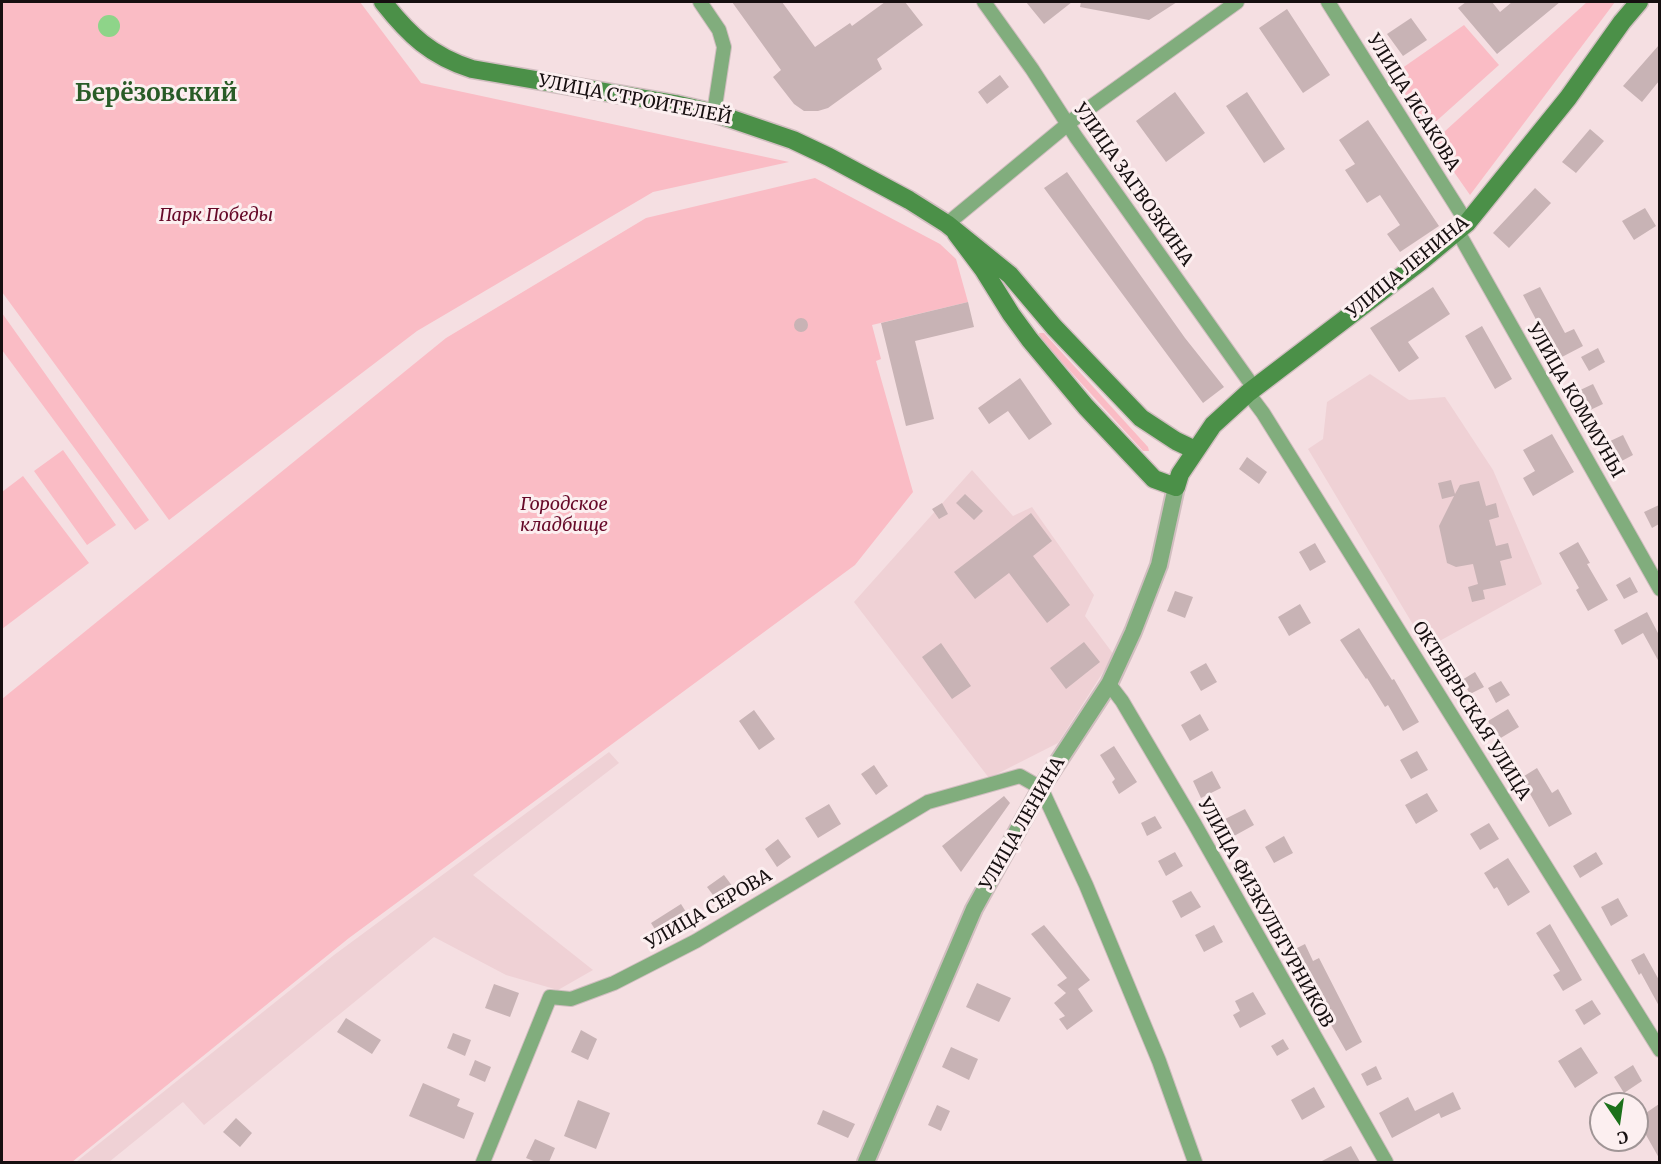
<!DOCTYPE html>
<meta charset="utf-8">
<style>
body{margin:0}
#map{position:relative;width:1661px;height:1164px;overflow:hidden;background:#f5dfe2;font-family:Merriweather,serif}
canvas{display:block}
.frame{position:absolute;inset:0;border:3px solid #160f10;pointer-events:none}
.north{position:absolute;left:1589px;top:1092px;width:60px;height:60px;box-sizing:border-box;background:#fceff0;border:2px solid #a09596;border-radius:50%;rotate:167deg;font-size:16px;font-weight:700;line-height:24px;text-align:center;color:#160f10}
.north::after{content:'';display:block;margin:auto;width:21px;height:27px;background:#1c711b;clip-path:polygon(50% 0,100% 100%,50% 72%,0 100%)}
</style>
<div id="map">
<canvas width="1661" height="1164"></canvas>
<div class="frame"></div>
<div class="north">С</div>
</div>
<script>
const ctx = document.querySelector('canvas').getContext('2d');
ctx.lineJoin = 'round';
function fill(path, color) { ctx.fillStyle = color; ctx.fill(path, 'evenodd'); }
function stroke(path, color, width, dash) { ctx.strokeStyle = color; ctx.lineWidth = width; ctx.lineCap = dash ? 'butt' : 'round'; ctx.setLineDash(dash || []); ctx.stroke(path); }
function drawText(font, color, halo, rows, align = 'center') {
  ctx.font = font + ' Merriweather,serif'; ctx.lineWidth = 6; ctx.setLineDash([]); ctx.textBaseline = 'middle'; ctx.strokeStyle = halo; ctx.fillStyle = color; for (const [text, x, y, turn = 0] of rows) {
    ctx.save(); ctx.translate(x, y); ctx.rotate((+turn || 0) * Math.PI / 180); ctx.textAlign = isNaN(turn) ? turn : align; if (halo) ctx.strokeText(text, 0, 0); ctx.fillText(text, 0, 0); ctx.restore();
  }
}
fill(new Path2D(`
 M1370 374 1409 400 1445 397 1493 470 1542 584 1427 648 1308 449 1323 439 1327 402Z
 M972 470 1013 516 1032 507 1094 595 1085 616 1114 655 1058 743 989 778 854 602Z
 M609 752 619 763 473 875 593 970 558 990 506 975 434 937 204 1125 183 1102 109 1162H76L334 955Z`), '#efd1d5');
fill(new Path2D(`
 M2 2H360L421 83 789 162 653 192 417 331 169 520 2 292Z
 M1587 2H1615L1470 195 1433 142Z
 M1464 25 1499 65 1423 133 1388 78Z
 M815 178 940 244 956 259 968 302 872 325 881 359 876 361 913 492 855 565 349 938 72 1162H2V699L446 338 646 218Z
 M2 313 149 520 135 530 2 350Z
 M1039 333H1044L1148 447 1149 451H1143L1040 338Z
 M63 450 116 525 87 545 34 471Z
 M23 476 89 563 2 629V492Z`), '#fabcc5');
fill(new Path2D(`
 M98 26a11 11 0 1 1 22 0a11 11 0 1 1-22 0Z`), '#8ed489');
fill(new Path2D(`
 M732 2H782L815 47 850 23 852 26 885 2H905L923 25 877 59 882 69 828 108 818 111H804L794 104 773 77 781 70Z
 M1026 2H1072L1044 24Z
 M1081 2H1177L1149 20 1080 7Z
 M1466 2H1492L1500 12 1512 2H1560L1497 54 1458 8Z
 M1287 9 1330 75 1303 93 1259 28Z
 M1411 18 1427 40 1403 56 1387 34Z
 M1659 45V81L1642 102 1623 86Z
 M1000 75 1009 87 987 104 978 92Z
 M1175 92 1205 133 1166 162 1136 121Z
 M1247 92 1285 149 1264 163 1226 106Z
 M1368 120 1439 226 1400 252 1387 234 1400 225 1380 195 1367 203 1345 170 1355 164 1339 140Z
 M1590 129 1604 141 1576 173 1562 162Z
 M1067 172 1185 338 1224 387 1203 403 1044 188Z
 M1535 188 1551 203 1509 248 1493 233Z
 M1645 208 1656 226 1634 240 1622 221Z
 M1433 287 1450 314 1408 342 1419 358 1399 372 1370 328Z
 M1540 287 1565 333 1574 329 1583 346 1560 358 1543 328 1541 329 1523 295Z
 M968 302 974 327 915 341 934 419 906 426 881 323Z
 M794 325a7 7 0 1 1 14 0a7 7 0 1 1-14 0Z
 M1482 326 1512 379 1495 389 1465 336Z
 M1598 348 1605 362 1589 371 1581 357Z
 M1020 378 1052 424 1029 440 1008 411 989 424 978 408Z
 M1593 384 1603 404 1586 412 1576 392Z
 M1552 434 1574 472 1533 496 1523 478 1535 471 1523 450Z
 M1623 435 1633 455 1616 464 1606 443Z
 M1247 457 1267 472 1259 484 1239 469Z
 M1451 480 1455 494 1460 485 1479 481 1486 506 1496 503 1499 517 1489 520 1496 546 1508 543 1512 558 1500 561 1506 585 1483 590 1485 599 1472 602 1468 587 1478 584 1473 564 1456 567 1447 563 1439 526 1454 496 1442 499 1438 483Z
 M965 494 983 511 974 520 956 503Z
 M942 503 948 514 939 519 932 509Z
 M1659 505V524L1652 528 1644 512Z
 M1031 513 1052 541 1033 556 1070 605 1047 623 1009 573 975 599 954 572Z
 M1578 542 1590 563 1587 564 1608 600 1588 611 1576 590 1579 588 1559 553Z
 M1315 543 1326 562 1310 571 1299 552Z
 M1630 577 1638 592 1624 599 1616 585Z
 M1175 591 1193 597 1185 618 1167 611Z
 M1300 604 1311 623 1289 636 1278 617Z
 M1647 612 1659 635V662L1643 633 1622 645 1614 630Z
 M1359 628 1392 680 1394 679 1419 722 1403 731 1388 705 1385 707 1367 678 1366 679 1340 640Z
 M1084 642 1100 662 1066 689 1050 668Z
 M941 643 971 686 952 699 922 657Z
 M1206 663 1217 682 1201 691 1190 672Z
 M1475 672 1484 687 1470 694 1462 680Z
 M1501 681 1510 695 1496 703 1488 688Z
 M1508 709 1519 727 1499 739 1488 721Z
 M754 710 775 739 759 750 739 721Z
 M1200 714 1209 730 1190 741 1181 725Z
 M1114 746 1137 782 1119 794 1112 782 1115 779 1100 755Z
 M1417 751 1428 770 1411 779 1400 760Z
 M874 765 888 786 876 795 861 774Z
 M1537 768 1552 793 1558 789 1572 814 1549 827 1521 778Z
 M1212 771 1221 788 1201 798 1193 781Z
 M1427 793 1438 811 1416 824 1405 805Z
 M1004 796 1010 803 961 872 942 846Z
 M829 804 841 824 818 838 805 818Z
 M1245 809 1254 825 1234 836 1225 819Z
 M1155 816 1162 828 1147 836 1141 823Z
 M1489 823 1499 839 1480 850 1470 834Z
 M1284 836 1293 853 1274 863 1265 847Z
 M778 839 791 857 777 867 765 849Z
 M1175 852 1183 866 1166 876 1158 861Z
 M1596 852 1603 864 1580 878 1573 866Z
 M1508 858 1530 892 1508 906 1497 887 1494 889 1484 873Z
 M724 875 736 891 719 903 707 887Z
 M1191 891 1201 907 1181 918 1172 901Z
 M1618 898 1628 916 1611 926 1601 907Z
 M681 904 691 920 661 939 651 923Z
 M1550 924 1582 980 1563 991 1553 975 1560 971 1536 933Z
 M1044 925 1090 980 1078 989 1093 1011 1067 1030 1059 1019 1065 1016 1054 1003 1066 993 1057 985 1067 978 1031 934Z
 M1214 925 1223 942 1204 952 1195 935Z
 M1305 944 1313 961 1319 958 1362 1042 1346 1051 1289 952Z
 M1644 953 1659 980V1006L1641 973 1639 975 1631 960Z
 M977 983 1011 998 999 1022 966 1007Z
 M494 984 519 993 510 1017 485 1008Z
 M1253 992 1266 1014 1240 1028 1233 1015 1240 1011 1235 1001Z
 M1592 1000 1601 1014 1584 1025 1575 1010Z
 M346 1018 381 1040 372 1054 337 1032Z
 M581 1030 597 1039 588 1060 571 1052Z
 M453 1033 471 1040 465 1056 447 1048Z
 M1283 1039 1289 1049 1277 1056 1271 1046Z
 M951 1047 978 1059 969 1080 942 1067Z
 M1581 1047 1598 1073 1575 1088 1558 1061Z
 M475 1060 491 1067 485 1082 469 1075Z
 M1633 1065 1642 1081 1624 1093 1614 1077Z
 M1376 1066 1382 1079 1367 1086 1361 1074Z
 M423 1083 460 1099 457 1106 474 1113 464 1139 409 1116Z
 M1314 1087 1325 1107 1302 1120 1291 1100Z
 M1453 1092 1461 1109 1441 1118 1439 1113 1392 1138 1379 1113 1408 1097 1415 1111Z
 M578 1100 610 1113 596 1149 564 1136Z
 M1659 1104V1158L1637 1119Z
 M937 1105 950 1111 941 1131 928 1125Z
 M823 1110 855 1124 848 1138 817 1124Z
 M236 1118 252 1133 240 1147 223 1132Z
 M535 1139 555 1148 549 1162H536L526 1158Z
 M1351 1146 1360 1162H1320Z`), '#c8b3b5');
const minor = new Path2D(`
 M700 2 719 30 724 47 714 113
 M984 2 1032 69 1076 137 1254 388
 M1328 2 1467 223
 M947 224 1074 119 1237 2
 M1458 232 1660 589
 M1248 393 1263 413 1660 1050
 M1109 684 1122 701 1194 823 1386 1162
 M483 1162 550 997 571 999 614 983 696 941 928 802 1020 776 1041 788 1086 885 1159 1061 1195 1162`);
const tertiary = new Path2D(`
 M866 1162 974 909 1041 788 1109 684 1133 632 1159 565 1176 487`);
const secondary = new Path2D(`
 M383 2C409 35 431 56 472 69L675 104 714 113 793 140 829 157 909 200 947 224 1010 275 1054 327 1141 418 1176 441 1195 450
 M956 233 983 269 1011 314 1030 340 1086 407 1154 479 1176 487 1180 474 1213 425 1248 393 1420 262 1467 223 1568 98 1622 22 1639 2`);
stroke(minor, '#d1bec0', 16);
stroke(tertiary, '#d1bec0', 20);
stroke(secondary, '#d1bec0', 21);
stroke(minor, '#81ad7d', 14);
stroke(tertiary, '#81ad7d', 16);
stroke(secondary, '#4b9048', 18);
drawText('18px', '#160f10', '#fceff0', [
 ["УЛИЦА СТРОИТЕЛЕЙ",635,100,11],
 ["УЛИЦА ИСАКОВА",1413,103,58],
 ["УЛИЦА ЗАГВОЗКИНА",1133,185,55],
 ["УЛИЦА ЛЕНИНА",1408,268,-39],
 ["УЛИЦА КОММУНЫ",1575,401,60],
 ["ОКТЯБРЬСКАЯ УЛИЦА",1471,711,58],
 ["УЛИЦА ЛЕНИНА",1023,824,-60],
 ["УЛИЦА СЕРОВА",709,910,-30],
 ["УЛИЦА ФИЗКУЛЬТУРНИКОВ",1265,913,61]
]);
drawText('italic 18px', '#660928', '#fceff0', [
 ["Парк Победы",216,216],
 ["Городское",564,505],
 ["кладбище",564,526]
]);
drawText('bold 24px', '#295c27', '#fceff0', [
 ["Берёзовский",156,94]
]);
</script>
